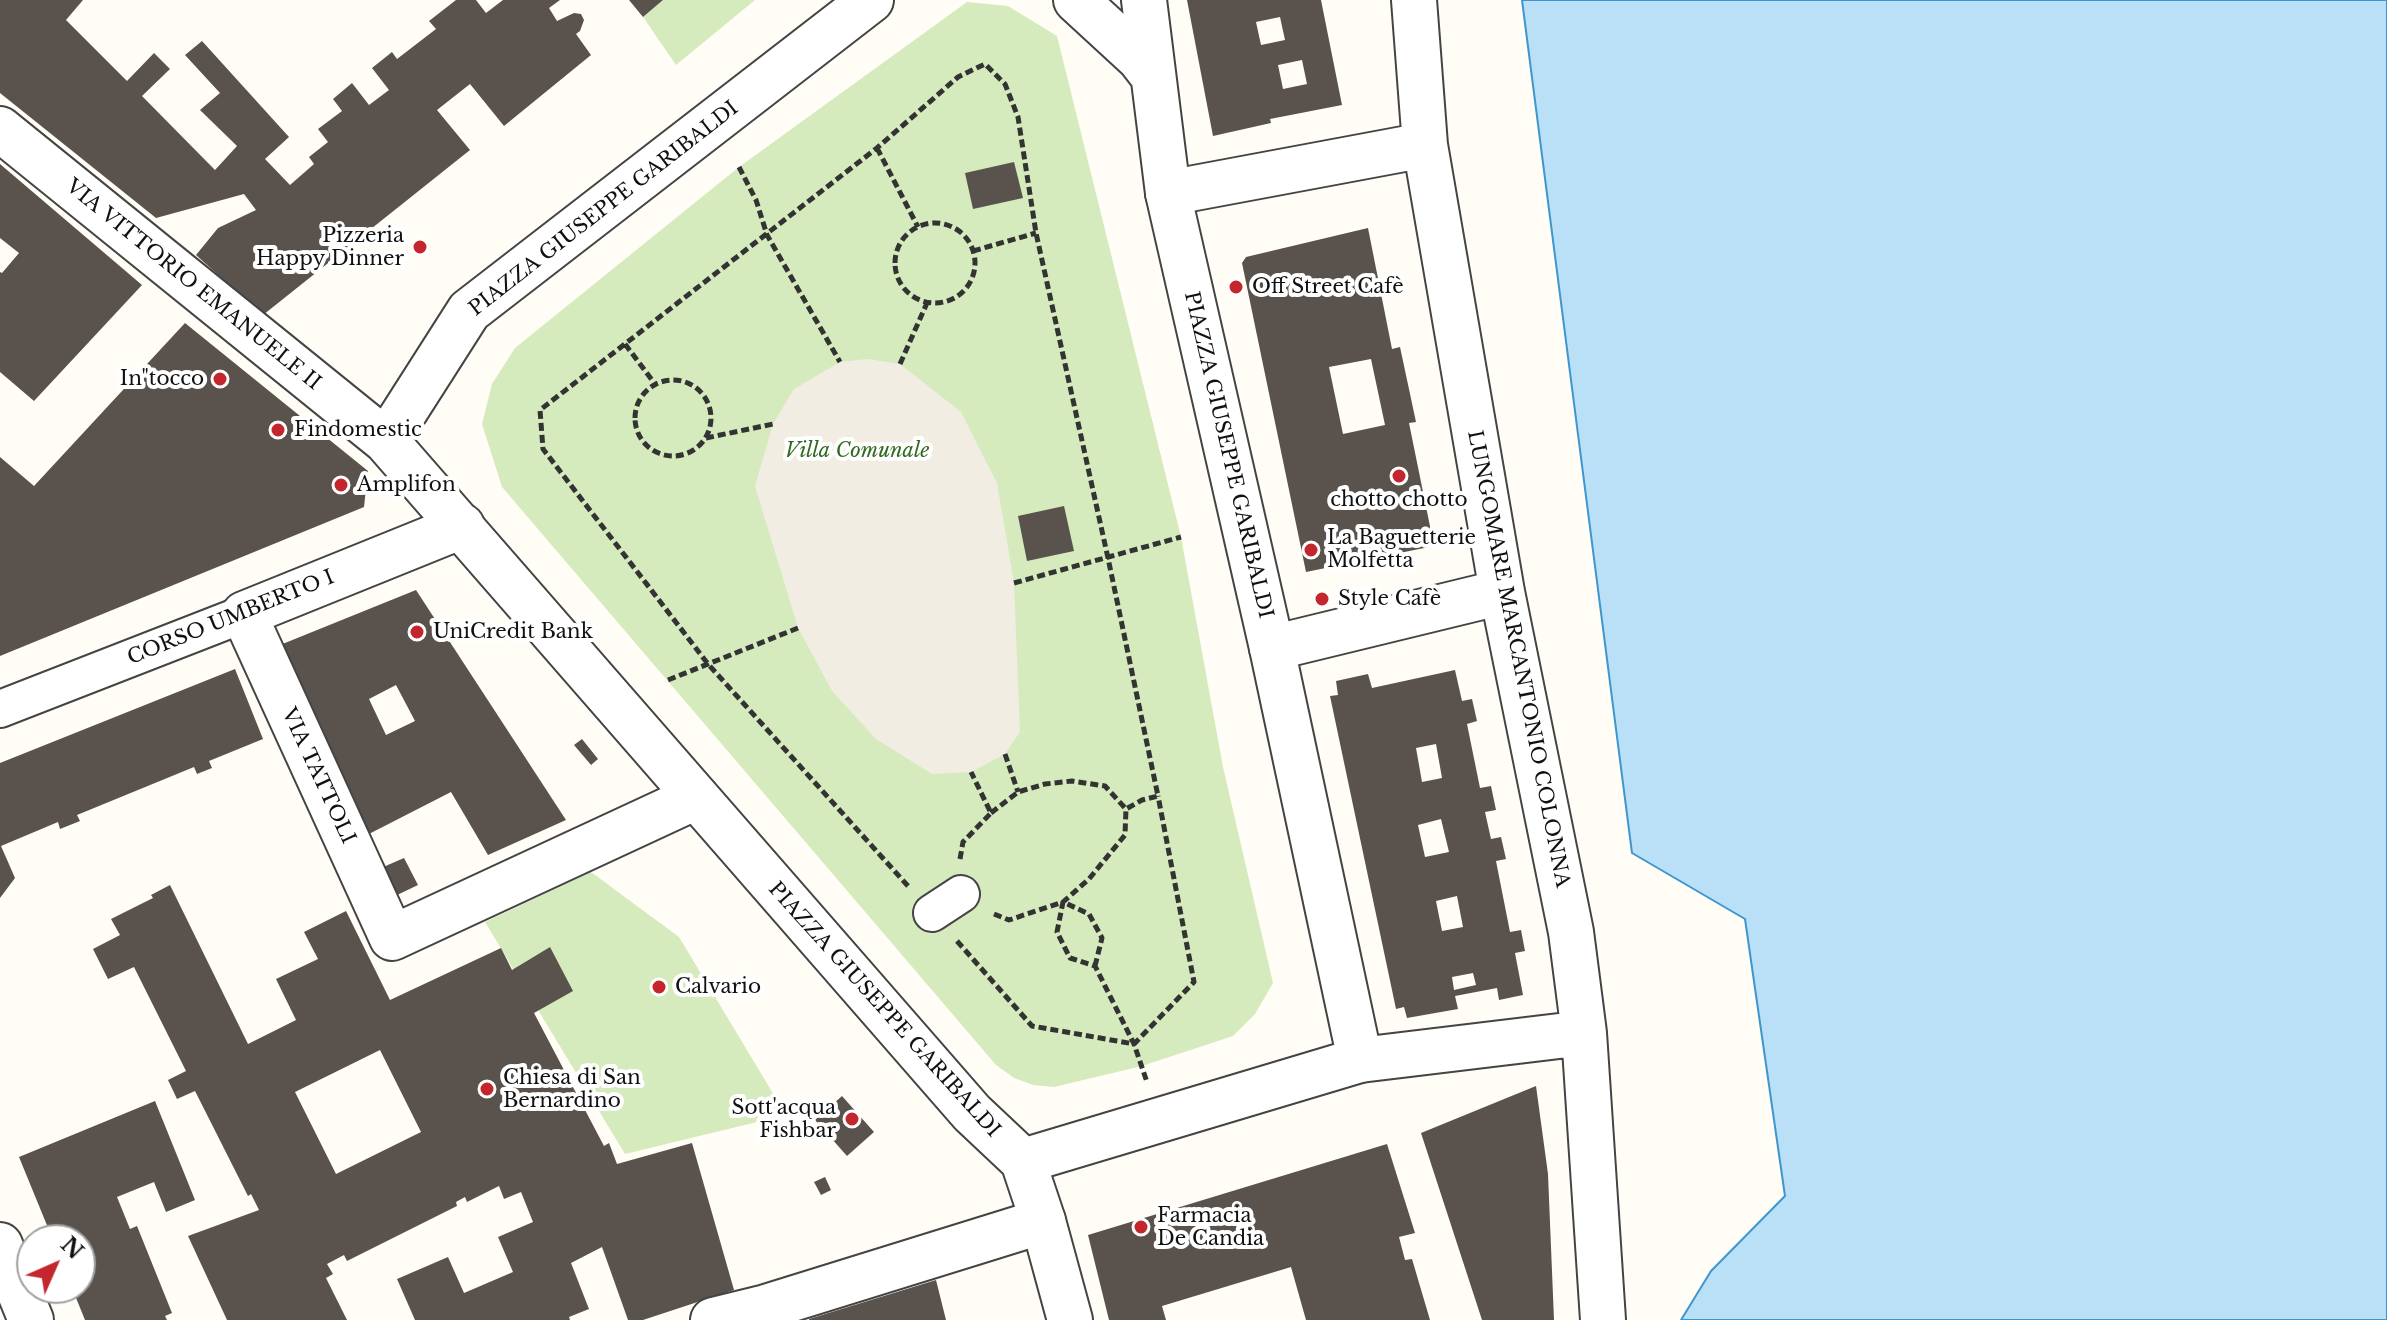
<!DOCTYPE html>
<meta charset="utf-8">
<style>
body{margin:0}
#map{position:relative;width:2387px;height:1320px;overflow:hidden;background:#fffdf5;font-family:"Libre Baskerville",serif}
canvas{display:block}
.north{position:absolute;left:16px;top:1224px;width:80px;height:80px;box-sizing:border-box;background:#fff;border:2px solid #a0a0a0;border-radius:50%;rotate:45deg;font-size:22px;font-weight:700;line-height:32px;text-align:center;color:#111}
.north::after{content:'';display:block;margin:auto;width:28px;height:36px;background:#c4262e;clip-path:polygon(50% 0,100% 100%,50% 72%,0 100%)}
</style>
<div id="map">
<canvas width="2387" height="1320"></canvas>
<div class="north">N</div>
</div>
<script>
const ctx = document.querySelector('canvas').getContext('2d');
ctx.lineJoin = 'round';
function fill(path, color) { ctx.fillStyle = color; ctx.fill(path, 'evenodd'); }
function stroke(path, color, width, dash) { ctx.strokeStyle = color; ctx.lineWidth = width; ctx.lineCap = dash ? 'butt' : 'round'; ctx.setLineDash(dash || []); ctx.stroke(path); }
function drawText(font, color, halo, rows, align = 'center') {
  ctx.font = font + ' "Libre Baskerville",serif'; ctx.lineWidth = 8; ctx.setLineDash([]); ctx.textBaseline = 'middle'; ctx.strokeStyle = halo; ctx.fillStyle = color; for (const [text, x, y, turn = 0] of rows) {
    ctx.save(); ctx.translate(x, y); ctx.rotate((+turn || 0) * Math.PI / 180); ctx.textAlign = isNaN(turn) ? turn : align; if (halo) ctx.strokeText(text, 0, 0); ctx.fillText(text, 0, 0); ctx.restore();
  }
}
fill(new Path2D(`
 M663 0H755L676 65 643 17Z
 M967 2 1008 6 1057 36 1181 537 1223 767 1273 983 1255 1014 1233 1036 1142 1066 1054 1087 1033 1085 1014 1078 996 1065 502 487 482 424 492 384 515 348 739 167Z
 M591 872 679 937 786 1115 625 1154 485 922Z`), '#d5ebbd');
fill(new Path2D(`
 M867 359 900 364 961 412 997 483 1014 583 1020 732 1005 754 971 772 932 774 876 739 832 691 798 628 755 486 773 424 794 389 840 362Z`), '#f1ede2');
const water = new Path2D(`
 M1522 0H2387V1320H1681L1711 1271 1785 1196 1745 919 1632 853Z`);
fill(water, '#b9e0f7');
stroke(water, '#3f96cf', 2);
fill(new Path2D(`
 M0 0H83L66 20 127 81 154 53 170 69 142 96 215 170 237 146 200 110 220 93 185 55 202 41 289 137 265 159 290 185 314 164 309 157 328 142 318 129 342 111 333 99 352 83 369 105 389 90 372 68 392 52 397 59 436 29 429 21 456 0H476L486 13 503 0H560L549 8 557 21 574 13 581 14 584 20 580 31 576 34 591 55 504 126 470 84 437 110 470 150 263 315 196 255 218 228 256 210 244 194 156 218 0 93Z
 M629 0H663L643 17Z
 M1187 0H1321L1342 105 1270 119 1271 123 1213 136ZM1280 17 1285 40 1261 45 1256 22ZM1302 60 1307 84 1283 89 1278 65Z
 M1014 162 1023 198 973 209 965 173Z
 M0 164 142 285 34 401 0 372V272L2 273 19 253 0 238Z
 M1368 228 1392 349 1400 347 1416 422 1409 423 1434 546 1306 572 1242 263 1246 257ZM1371 359 1385 425 1343 434 1329 367Z
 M185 323 368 471 364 507 0 656V457L34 486Z
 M1064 506 1074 551 1027 561 1018 516Z
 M416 590 566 820 488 855 451 792 365 836 280 645ZM396 685 415 721 386 735 369 699Z
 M235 669 263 739 209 761 212 768 197 774 194 767 77 815 80 821 60 829 58 822 1 846 15 878 0 898V763Z
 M1455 670 1462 701 1472 699 1477 721 1467 724 1480 788 1491 786 1496 810 1485 812 1491 839 1501 837 1506 859 1496 861 1510 932 1521 930 1525 951 1515 953 1523 995 1499 1000 1497 988 1455 996 1458 1009 1407 1018 1404 1007 1396 1009 1330 696 1338 695 1336 681 1368 674 1372 688ZM1436 744 1442 778 1422 782 1416 748ZM1441 819 1449 852 1425 857 1418 825ZM1457 896 1463 927 1442 931 1436 901ZM1473 973 1476 985 1454 990 1452 977Z
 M582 739 598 759 591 765 574 745Z
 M404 858 418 885 395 896 381 868Z
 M170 885 248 1044 296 1020 276 979 318 959 304 932 346 911 390 1000 501 948 512 970 550 947 573 991 534 1013 604 1146 609 1143 617 1164 692 1143 734 1290 643 1320H628L602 1247 571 1263 589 1309 569 1317 570 1320H415L397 1279 448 1257 464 1293 513 1272 498 1237 533 1222 521 1192 504 1199 499 1186 467 1202 465 1197 456 1202 457 1206 347 1261 344 1255 327 1264 333 1274 326 1278 347 1320H227L188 1236 259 1210 251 1194 248 1196 195 1091 177 1099 168 1080 186 1071 134 967 108 979 93 949 120 935 111 919 153 898 151 895ZM380 1050 421 1132 336 1174 295 1092Z
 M1536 1086 1548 1174 1554 1320H1482L1421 1133Z
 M842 1096 874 1132 847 1156 815 1120Z
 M155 1101 195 1200 166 1212 154 1182 117 1197 130 1229 137 1226 172 1313 165 1316 167 1320H85L72 1288H80V1240H53L19 1157Z
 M1387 1144 1415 1233 1399 1237 1405 1260 1412 1259 1430 1320H1306L1291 1267 1162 1306 1166 1320H1109L1088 1235Z
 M825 1177 831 1190 821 1195 814 1182Z
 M936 1280 946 1320H809V1319Z`), '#5a524d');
const pedestrian = new Path2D(`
 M0 709 244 614
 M932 913 961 894`);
const minor = new Path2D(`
 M1414 0 1425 145 1502 592 1571 932 1584 1033 1603 1320
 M1168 193 1425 145
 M462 526 244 614 392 938 696 797
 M1272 648 1502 592
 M1360 1060 1584 1033
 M0 1245 31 1320
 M713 1320 766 1307 1043 1221`);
const tertiary = new Path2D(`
 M1076 0 1139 58 1153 76
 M0 129 386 441 972 1113 1023 1161 1360 1060 1272 648 1168 193 1144 0
 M386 441 469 311 871 0
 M1023 1161 1043 1221 1070 1320`);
stroke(pedestrian, '#444', 40);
stroke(minor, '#444', 48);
stroke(tertiary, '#444', 48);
stroke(new Path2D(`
 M877 148 918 227
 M739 167 756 200 767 235 840 362
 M895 263a40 40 0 1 1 80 0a40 40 0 1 1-80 0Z
 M973 251 1036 233
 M625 344 655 384
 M900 364 927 303
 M635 418a38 38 0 1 1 76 0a38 38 0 1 1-76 0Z
 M706 438 773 424
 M1014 583 1181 537
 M668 680 798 628
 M1005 754 1018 792
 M991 813 1018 792 1045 784 1072 781 1105 786 1126 809
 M960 859 963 842 991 813 971 772
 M908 886 708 664 543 449 540 410 877 148 958 77 985 64 1005 84 1018 117 1036 233 1108 558 1158 796 1142 800 1126 809 1125 835 1089 879 1063 902 1089 914 1102 938 1095 966
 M994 914 1009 920 1063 902 1057 932 1070 958 1095 966 1134 1044 1147 1082
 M957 941 1032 1026 1134 1044 1194 982 1158 796`), '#333', 5, [8, 4]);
stroke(pedestrian, '#fff', 36);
stroke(minor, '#fff', 44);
stroke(tertiary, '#fff', 44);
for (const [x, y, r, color] of [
 [420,247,8,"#c4262e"],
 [1236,287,8,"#c4262e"],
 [220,379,8,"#c4262e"],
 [278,430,8,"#c4262e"],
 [1399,476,8,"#c4262e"],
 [341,485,8,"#c4262e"],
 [1311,550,8,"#c4262e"],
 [1322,599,8,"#c4262e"],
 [417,632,8,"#c4262e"],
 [659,987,8,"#c4262e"],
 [487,1089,8,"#c4262e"],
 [852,1119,8,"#c4262e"],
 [1141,1227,8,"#c4262e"]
]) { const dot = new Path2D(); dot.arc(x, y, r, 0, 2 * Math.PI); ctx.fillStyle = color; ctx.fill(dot); stroke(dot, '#fff', 3); }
drawText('20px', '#111', '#fff', [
 ["PIAZZA GIUSEPPE GARIBALDI",604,209,-38],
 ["VIA VITTORIO EMANUELE II",193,285,39],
 ["PIAZZA GIUSEPPE GARIBALDI",1228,455,77],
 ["CORSO UMBERTO I",231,618,-22],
 ["LUNGOMARE MARCANTONIO COLONNA",1518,659,79],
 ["VIA TATTOLI",318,776,65],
 ["PIAZZA GIUSEPPE GARIBALDI",884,1010,48]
]);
drawText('20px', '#111', '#fff', [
 ["Pizzeria",404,236,"right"],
 ["Happy Dinner",404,259,"right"],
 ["Off Street Cafè",1252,287],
 ["In\"tocco",204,379,"right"],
 ["Findomestic",294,430],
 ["Amplifon",357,485],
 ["chotto chotto",1399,500,"center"],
 ["La Baguetterie",1327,538],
 ["Molfetta",1327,561],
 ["Style Cafè",1338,599],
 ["UniCredit Bank",433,632],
 ["Calvario",675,987],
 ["Chiesa di San",503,1078],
 ["Bernardino",503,1101],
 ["Sott'acqua",836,1108,"right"],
 ["Fishbar",836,1131,"right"],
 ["Farmacia",1157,1216],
 ["De Candia",1157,1239]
], 'left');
drawText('italic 20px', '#2f6b1f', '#fff', [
 ["Villa Comunale",857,451]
]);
</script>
